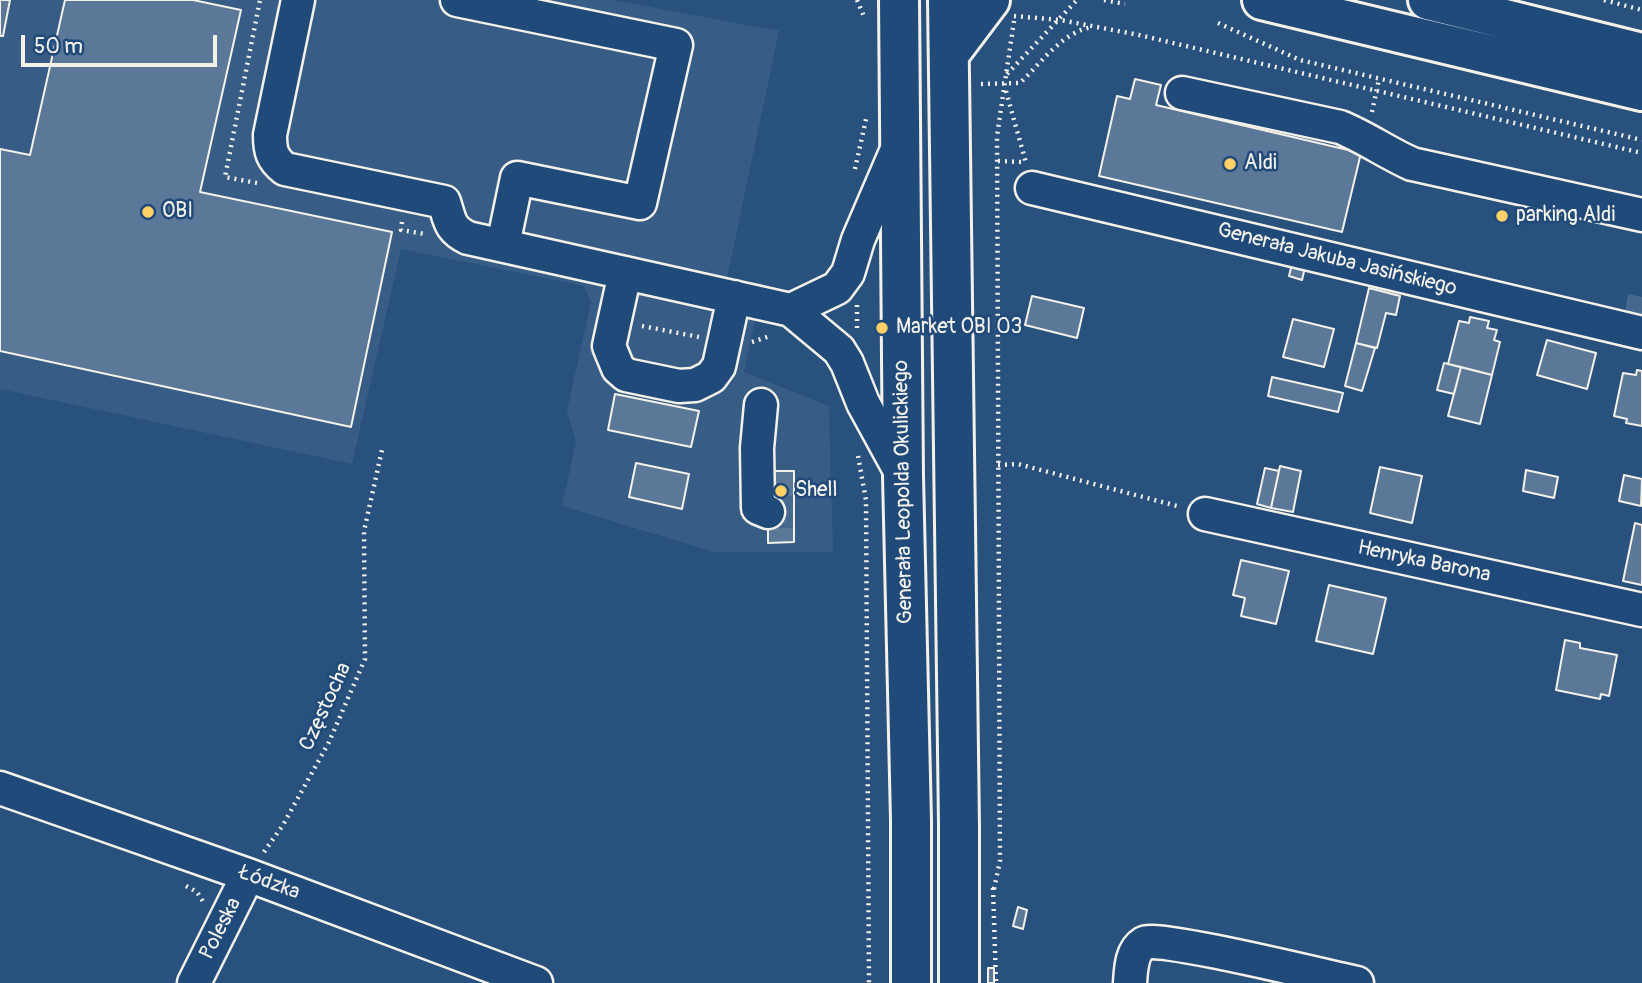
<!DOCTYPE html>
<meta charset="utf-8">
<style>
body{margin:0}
#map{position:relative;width:1642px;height:983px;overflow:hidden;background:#28517e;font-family:Pangolin,sans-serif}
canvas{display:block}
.scale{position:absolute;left:21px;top:35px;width:196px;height:32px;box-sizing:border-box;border:4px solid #f4f1e8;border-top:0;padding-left:9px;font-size:21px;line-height:24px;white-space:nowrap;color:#f4f1e8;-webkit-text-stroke:5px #1f4a7a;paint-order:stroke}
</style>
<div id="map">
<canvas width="1642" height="983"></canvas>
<div class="scale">50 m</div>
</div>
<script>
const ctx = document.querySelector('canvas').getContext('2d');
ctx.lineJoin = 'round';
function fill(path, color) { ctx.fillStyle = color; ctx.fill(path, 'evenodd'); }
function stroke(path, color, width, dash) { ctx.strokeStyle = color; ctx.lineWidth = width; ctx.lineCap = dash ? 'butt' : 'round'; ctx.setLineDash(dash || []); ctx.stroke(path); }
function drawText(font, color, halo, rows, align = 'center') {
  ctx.font = font + ' Pangolin,sans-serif'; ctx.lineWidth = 5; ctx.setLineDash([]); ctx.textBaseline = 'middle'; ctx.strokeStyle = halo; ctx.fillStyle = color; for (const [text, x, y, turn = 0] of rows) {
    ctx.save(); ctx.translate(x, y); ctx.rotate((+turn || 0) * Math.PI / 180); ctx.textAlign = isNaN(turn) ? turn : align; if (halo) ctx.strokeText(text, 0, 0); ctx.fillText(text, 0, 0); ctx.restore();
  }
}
fill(new Path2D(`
 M0 0H613L779 31 727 278 763 283 744 372 829 406 833 552H714L562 506 576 442 567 411 591 302 584 286 401 249 352 464 0 389Z`), '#375d86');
fill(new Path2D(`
 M1628 294 1642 297V318L1625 311Z`), '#45688e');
const building = new Path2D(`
 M0 0H10L3 36H0Z
 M65 0H193L241 10 200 192 392 232 351 427 0 351V149L30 155Z
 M1135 79 1161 85 1156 105 1361 153 1342 232 1099 176 1117 96 1130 99Z
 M1294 256 1307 259 1302 280 1289 276Z
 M1369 288 1400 296 1396 315 1386 313 1377 348 1356 343Z
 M1032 296 1084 308 1077 338 1025 325Z
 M1470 317 1489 321 1487 328 1497 330 1494 340 1500 342 1492 375 1448 364 1459 321 1469 323Z
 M1293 319 1334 329 1324 367 1283 357Z
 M1547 340 1596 353 1587 389 1537 375Z
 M1356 343 1375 348 1362 391 1345 386Z
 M1444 363 1461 367 1454 394 1437 390Z
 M1461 367 1492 375 1480 424 1448 416Z
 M1637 370 1642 371V426L1626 423 1627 419 1614 416 1623 373 1636 375Z
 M1272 377 1343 393 1338 412 1268 396Z
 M615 394 699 411 691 447 608 430Z
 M636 463 689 474 682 509 629 497Z
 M1280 466 1301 471 1293 512 1271 508Z
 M1380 467 1422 476 1412 523 1370 513Z
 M1265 468 1279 471 1271 508 1257 504Z
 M1526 470 1558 477 1554 498 1523 491Z
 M768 471H794V542L768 543Z
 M1624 475 1642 479 1641 506 1619 501Z
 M1635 523 1642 525V585L1623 581Z
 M1241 560 1289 571 1276 624 1241 616 1245 598 1233 595Z
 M1329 585 1386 598 1373 654 1316 641Z
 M1565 640 1580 643V648L1617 655 1609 696 1601 694 1600 699 1556 690Z
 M1018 907 1027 910 1023 929 1013 926Z
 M988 968H994V983H988Z`);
fill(building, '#5b7899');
stroke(building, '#f4f1e8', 2);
stroke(new Path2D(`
 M768 512H793`), '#47698e', 32, [32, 16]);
const minor = new Path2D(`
 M298 0 270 135C270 151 272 159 285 169L444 202C450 220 449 229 468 238L791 310 839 350 847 363 863 403 903 476
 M457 0 676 45 640 203 517 178 503 245
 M1182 93 1340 127C1365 137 1387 153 1412 164L1642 215
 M1032 188 1642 333
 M625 273 609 346 618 368 626 375 679 386 695 385 711 377 719 366 734 297
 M791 310 837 288 848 273 858 240 898 147
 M761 405 757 448 758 508 768 512
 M1205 514 1642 610
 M0 788 248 875 536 983
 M194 983 248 875
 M1130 983C1131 970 1131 951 1144 943 1158 935 1328 977 1357 983`);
const major = new Path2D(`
 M899 0 903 476 911 820V983
 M948 0 959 825V983
 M1262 0 1642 91
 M1428 0 1642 53
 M950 53 990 0`);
stroke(minor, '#f4f1e8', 37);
stroke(major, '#f4f1e8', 44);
stroke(new Path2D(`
 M857 0 865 19
 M1104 0 1125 4
 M1604 0 1642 10
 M1014 16 1060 20 1139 35 1642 153
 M1218 23 1300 60 1642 140
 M1007 74 1077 0
 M981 84 1020 83C1041 63 1063 31 1093 27
 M1006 91 1026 163
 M1372 112 1379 79
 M998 161 1022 162
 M855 169 866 119
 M257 183 225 177 260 0
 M402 222 401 230 425 234
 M642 326 699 337
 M857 328V305
 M752 342 770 336
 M858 456 866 500 869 983
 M998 465 1018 464 1181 507
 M264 852 283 825 329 742 365 659 364 531 382 450
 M186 886 197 892 204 903
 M993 888 996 983
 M994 889 1000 861 997 136 1014 21`), '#f4f1e8', 4.5, [2, 5]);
stroke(minor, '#1f4a7a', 32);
stroke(major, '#1f4a7a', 38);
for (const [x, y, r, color] of [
 [1230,164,7,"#ffd166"],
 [148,212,7,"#ffd166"],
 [1502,216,7,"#ffd166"],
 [882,328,7,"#ffd166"],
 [781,491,7,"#ffd166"]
]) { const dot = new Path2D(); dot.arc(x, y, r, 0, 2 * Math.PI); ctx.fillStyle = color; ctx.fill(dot); stroke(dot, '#1f4a7a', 2.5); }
drawText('21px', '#f4f1e8', '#1f4a7a', [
 ["Aldi",1244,164],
 ["OBI",162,212],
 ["parking Aldi",1516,216],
 ["Market OBI 03",896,328],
 ["Shell",795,491]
], 'left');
drawText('21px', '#f4f1e8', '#1f4a7a', [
 ["Generała Jakuba Jasińskiego",1337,260,14],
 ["Generała Leopolda Okulickiego",904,492,-91],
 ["Henryka Barona",1424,562,12],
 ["Częstocha",326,707,-65],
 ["Łódzka",269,883,20],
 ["Poleska",221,929,-63]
]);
</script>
